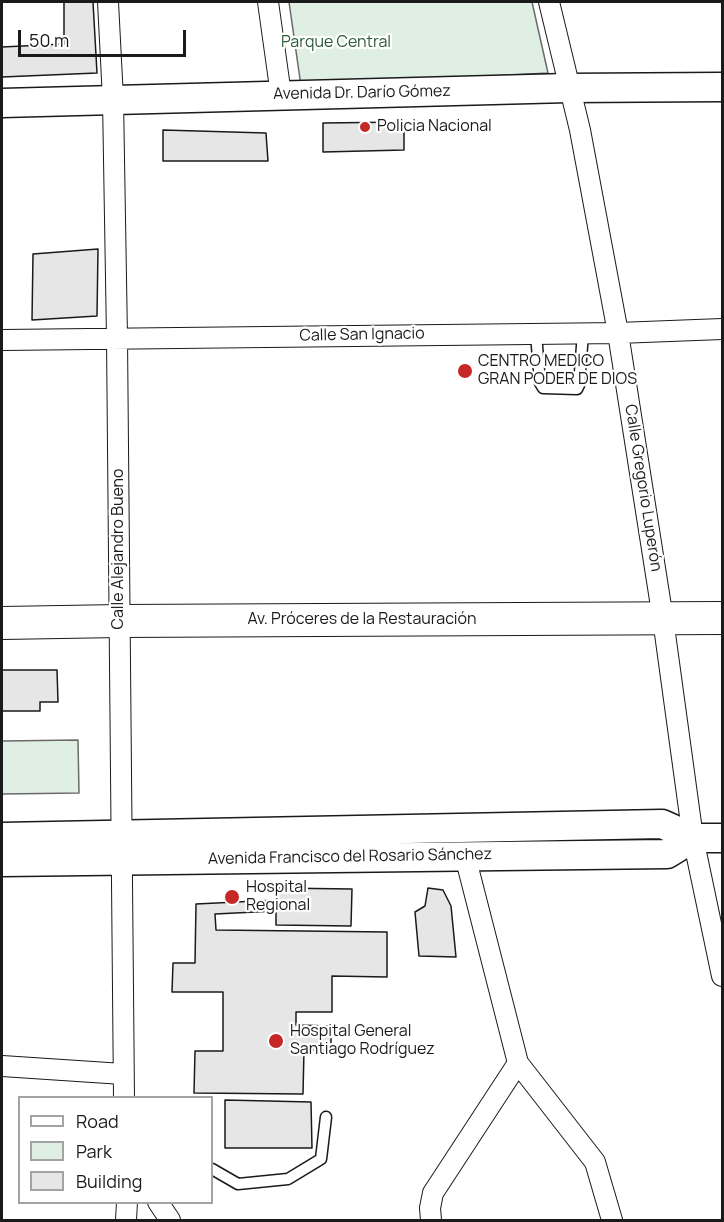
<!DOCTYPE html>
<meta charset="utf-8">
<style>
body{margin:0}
#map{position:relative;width:724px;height:1222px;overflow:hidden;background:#fff;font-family:Manrope,sans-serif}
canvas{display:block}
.frame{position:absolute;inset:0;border:3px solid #1a1a1a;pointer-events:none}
.legend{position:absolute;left:18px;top:1096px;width:195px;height:108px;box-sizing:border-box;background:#fff;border:2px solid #a3a3a3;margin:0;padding:8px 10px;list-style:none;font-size:18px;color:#1a1a1a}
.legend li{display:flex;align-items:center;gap:12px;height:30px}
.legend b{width:30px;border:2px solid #a3a3a3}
.scale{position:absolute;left:18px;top:30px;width:168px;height:27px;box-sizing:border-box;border:3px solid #1a1a1a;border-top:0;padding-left:8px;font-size:18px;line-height:21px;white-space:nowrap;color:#1a1a1a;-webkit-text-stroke:4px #fff;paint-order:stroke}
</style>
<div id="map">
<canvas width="724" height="1222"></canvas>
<div class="frame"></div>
<ul class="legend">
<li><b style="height:8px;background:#fff"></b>Road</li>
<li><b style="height:16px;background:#e0efe3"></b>Park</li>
<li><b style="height:16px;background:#e6e6e6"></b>Building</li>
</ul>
<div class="scale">50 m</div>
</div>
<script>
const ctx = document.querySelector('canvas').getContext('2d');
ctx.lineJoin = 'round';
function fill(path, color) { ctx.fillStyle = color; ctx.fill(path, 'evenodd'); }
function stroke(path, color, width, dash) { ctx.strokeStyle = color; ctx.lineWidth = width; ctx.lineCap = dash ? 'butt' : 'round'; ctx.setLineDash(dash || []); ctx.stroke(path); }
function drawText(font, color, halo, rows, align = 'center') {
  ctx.font = font + ' Manrope,sans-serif'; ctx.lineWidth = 4.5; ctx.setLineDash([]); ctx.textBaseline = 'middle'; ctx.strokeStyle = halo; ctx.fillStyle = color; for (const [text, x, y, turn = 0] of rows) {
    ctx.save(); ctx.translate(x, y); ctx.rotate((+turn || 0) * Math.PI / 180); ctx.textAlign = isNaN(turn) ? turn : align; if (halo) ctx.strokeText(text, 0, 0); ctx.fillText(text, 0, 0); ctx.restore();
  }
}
const green = new Path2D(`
 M289 2H532L548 73 301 86Z
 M78 740 79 793 2 794V741Z`);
fill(green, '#e0efe3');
stroke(green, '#6a6a6a', 1.5);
const building = new Path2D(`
 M64 2H93L97 73 2 77V47L64 44Z
 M404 122V150L323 152V123Z
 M163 130 266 133 268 161H163Z
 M98 249 97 316 32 320 33 254Z
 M2 670H57L58 702H40V711H2Z
 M277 888 352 889 351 926 276 925V911L215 914 216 930 387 932V977L332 976V1012H296V1025L331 1026V1050H304L303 1094 194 1093 195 1051H223V992H172L173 963H195L196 904 277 900Z
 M428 888 443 890 451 906 456 957 419 956 415 912 425 906Z
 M225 1100 311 1102 312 1148H225Z`);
fill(building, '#e6e6e6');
stroke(building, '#1a1a1a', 1.5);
const service = new Path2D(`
 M536 334 540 383 543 388 577 389 579 385 583 333
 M212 1169 238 1184 288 1179 321 1159 326 1117`);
const minor = new Path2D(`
 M108 2 113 99 117 338 124 1098
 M268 2 281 95
 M549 2 580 130 618 333 663 619 693 838 722 976
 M2 340 618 333 722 329
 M518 1063 595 1162 612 1220
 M2 1066 123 1074
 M158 1202 170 1220
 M126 1220 127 1202
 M431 1220 430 1208 433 1193 518 1063 465 856`);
const secondary = new Path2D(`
 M2 103 568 88 722 87
 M2 837 662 824 693 838H722
 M2 862 667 854 693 838`);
const primary = new Path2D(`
 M2 623 120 621 722 618`);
stroke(service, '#1a1a1a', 13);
stroke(minor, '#1a1a1a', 22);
stroke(secondary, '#1a1a1a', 31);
stroke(primary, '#1a1a1a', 34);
stroke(service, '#fff', 10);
stroke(minor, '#fff', 20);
stroke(secondary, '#fff', 28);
stroke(primary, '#fff', 32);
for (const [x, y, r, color] of [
 [365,127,6,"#c62828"],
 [465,371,8,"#c62828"],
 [232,897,8,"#c62828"],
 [276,1041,8,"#c62828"]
]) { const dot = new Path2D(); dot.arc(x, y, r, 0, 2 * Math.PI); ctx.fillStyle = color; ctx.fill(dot); stroke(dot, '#fff', 2); }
drawText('16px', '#2b5a34', '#fff', [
 ["Parque Central",336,43]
]);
drawText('16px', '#1a1a1a', '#fff', [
 ["Avenida Dr. Darío Gómez",362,93,-1],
 ["Calle San Ignacio",362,335,-1],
 ["Calle Gregorio Luperón",643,488,81],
 ["Calle Alejandro Bueno",119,549,-90],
 ["Av. Próceres de la Restauración",362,620],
 ["Avenida Francisco del Rosario Sánchez",350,857,-1]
]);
drawText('16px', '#1a1a1a', '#fff', [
 ["Policia Nacional",377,127],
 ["CENTRO MEDICO",478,362],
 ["GRAN PODER DE DIOS",478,380],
 ["Hospital",246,888],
 ["Regional",246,906],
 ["Hospital General",290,1032],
 ["Santiago Rodríguez",290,1050]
], 'left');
</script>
